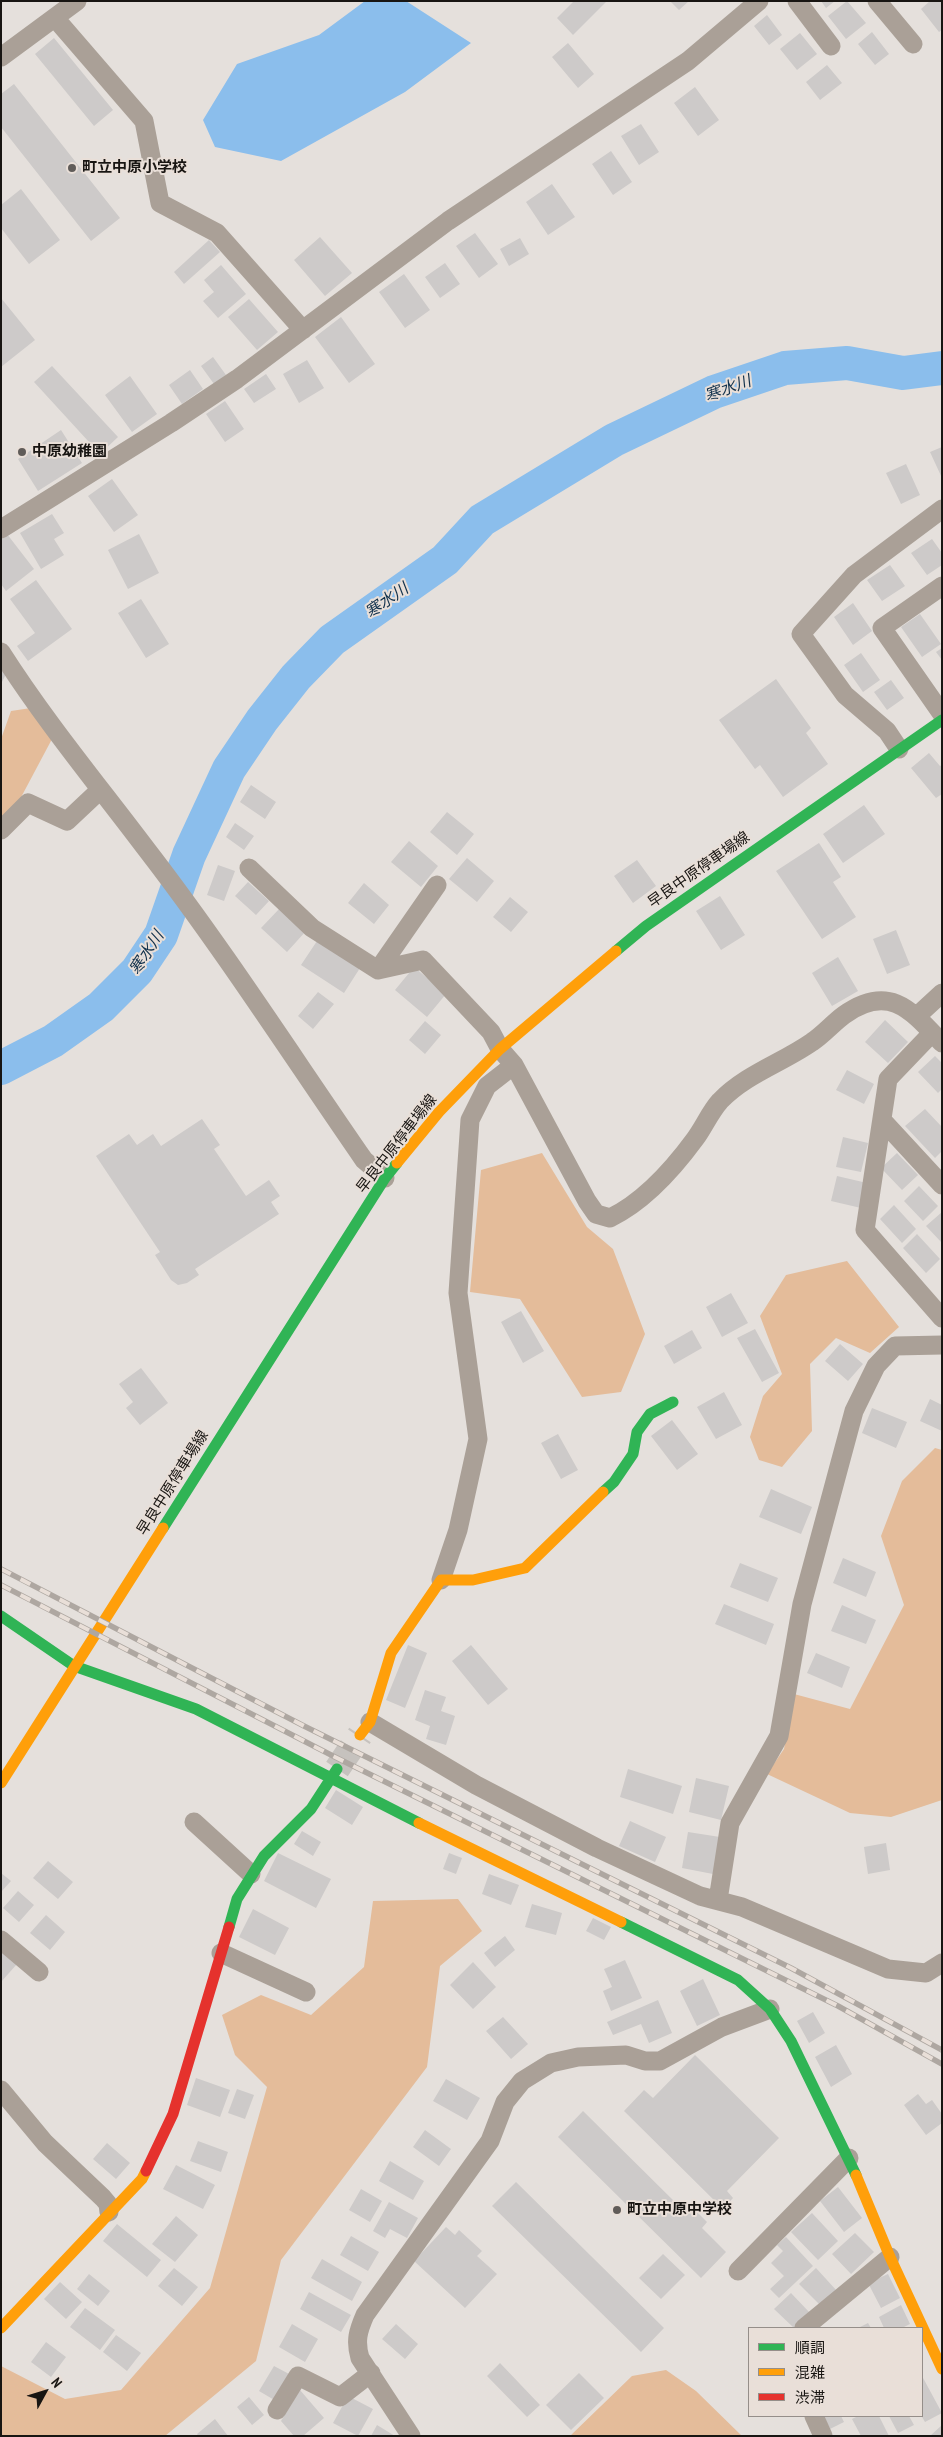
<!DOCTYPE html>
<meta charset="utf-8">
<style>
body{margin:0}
#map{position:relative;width:943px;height:2437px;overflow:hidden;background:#e5e0dc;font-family:"PT Sans Narrow","Noto Sans JP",sans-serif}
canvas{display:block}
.frame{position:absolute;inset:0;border:2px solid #181512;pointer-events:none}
.legend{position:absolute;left:748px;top:2327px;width:175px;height:90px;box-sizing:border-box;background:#e9dfd8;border:1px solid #958e89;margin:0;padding:6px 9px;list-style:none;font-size:15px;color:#181512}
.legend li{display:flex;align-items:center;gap:10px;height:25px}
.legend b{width:25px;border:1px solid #958e89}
.north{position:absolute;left:20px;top:2367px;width:50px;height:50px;-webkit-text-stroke:4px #e9dfd8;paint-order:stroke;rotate:51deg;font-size:14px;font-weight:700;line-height:20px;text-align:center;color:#181512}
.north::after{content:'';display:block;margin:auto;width:18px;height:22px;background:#181512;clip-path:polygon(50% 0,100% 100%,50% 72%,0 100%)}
</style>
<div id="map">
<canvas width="943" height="2437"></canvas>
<div class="frame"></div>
<ul class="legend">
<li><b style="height:6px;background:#30b455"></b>順調</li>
<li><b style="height:6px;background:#ff9f0a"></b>混雑</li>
<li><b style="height:6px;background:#e5322d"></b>渋滞</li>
</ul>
<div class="north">N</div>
</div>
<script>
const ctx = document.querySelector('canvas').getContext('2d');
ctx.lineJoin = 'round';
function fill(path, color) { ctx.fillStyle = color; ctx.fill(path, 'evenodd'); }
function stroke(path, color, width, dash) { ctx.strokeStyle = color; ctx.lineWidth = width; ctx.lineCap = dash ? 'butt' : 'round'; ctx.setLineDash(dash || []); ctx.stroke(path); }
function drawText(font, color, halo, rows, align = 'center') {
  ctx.font = font + ' "PT Sans Narrow","Noto Sans JP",sans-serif'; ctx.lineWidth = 4; ctx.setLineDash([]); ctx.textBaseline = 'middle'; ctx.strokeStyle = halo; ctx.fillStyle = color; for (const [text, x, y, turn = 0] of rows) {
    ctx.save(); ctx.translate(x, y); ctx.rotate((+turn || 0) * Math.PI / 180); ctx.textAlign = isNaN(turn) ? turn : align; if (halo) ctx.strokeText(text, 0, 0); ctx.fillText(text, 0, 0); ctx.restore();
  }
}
fill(new Path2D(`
 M31 708 52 739 18 803 1 819V739L11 711Z
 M542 1153 587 1227 613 1249 645 1334 621 1392 582 1397 520 1299 470 1292 481 1170Z
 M847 1261 899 1327 870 1353 836 1338 810 1364 812 1431 782 1467 759 1460 750 1437 763 1396 782 1374 760 1316 786 1275Z
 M935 1448 942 1450V1800L891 1817 850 1813 767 1774 784 1749 794 1694 850 1709 904 1605 881 1536 902 1481Z
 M458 1899 482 1931 440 1966 427 2067 281 2260 256 2361 165 2436H1V2366L65 2399 121 2390 210 2288 267 2087 235 2055 222 2015 261 1995 311 2015 364 1967 373 1901Z
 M666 2370 696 2391 742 2436H570L632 2376Z`), '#e4bc9a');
fill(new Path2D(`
 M365 1H406L471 43 405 92 281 161 215 147 203 120 237 64 319 35Z`), '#8bbeec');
stroke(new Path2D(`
 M1 1068 53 1041 101 1007 137 971 161 935 189 855 229 769 262 720 296 677 332 640 445 560 482 520 614 440 714 392 785 368 847 363 903 373 942 368`), '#8bbeec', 34);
fill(new Path2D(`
 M574 1H607L573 35 557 18Z
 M670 1H689L679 10Z
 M821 1H835L826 8Z
 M847 1 866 23 846 39 828 16Z
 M930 1H942V30L939 32 921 9Z
 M767 15 782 35 769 45 754 26Z
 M872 32 889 54 875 65 858 44Z
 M800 33 817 54 797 70 780 49Z
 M54 38 113 110 94 126 35 54Z
 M568 43 594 74 578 88 552 57Z
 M827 65 842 83 820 100 806 82Z
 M14 84 120 218 91 241 1 127V94Z
 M695 87 719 120 698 136 674 103Z
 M641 124 659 152 639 165 621 136Z
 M611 151 632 182 613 195 592 164Z
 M552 184 575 217 548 235 526 202Z
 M21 189 60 240 29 264 1 228V205Z
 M475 233 498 264 479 278 456 246Z
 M320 237 352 273 325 296 294 260Z
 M520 238 529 254 509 266 500 249Z
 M209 240 220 252 184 284 174 272Z
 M445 263 460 284 440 298 425 277Z
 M221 265 246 294 218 318 203 301 214 292 204 280Z
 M404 274 430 310 405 328 379 292Z
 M1 298 35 340 1 367Z
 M249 299 278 332 257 350 228 317Z
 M341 317 375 364 349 383 315 337Z
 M213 357 226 375 214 384 201 366Z
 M307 360 324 388 299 403 283 374Z
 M52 366 118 437 100 454 34 382Z
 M190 370 203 389 182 404 169 385Z
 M266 374 276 389 254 403 244 389Z
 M130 376 157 414 132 432 105 395Z
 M225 401 244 429 225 442 206 414Z
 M61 430 82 463 38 491 18 459Z
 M942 447V478L930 452Z
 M906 464 920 495 901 504 886 473Z
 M112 479 138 515 114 532 88 496Z
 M52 514 64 533 54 539 64 555 41 569 20 533Z
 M7 534 34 569 6 591 1 584V539Z
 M139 534 159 573 128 589 108 550Z
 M932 539 942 553V565L927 575 911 553Z
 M890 565 905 586 882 601 867 580Z
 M36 580 72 629 28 661 17 646 35 633 10 599Z
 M141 599 169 644 146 658 118 613Z
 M853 603 872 631 853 645 834 617Z
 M920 614 941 644 922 657 901 627Z
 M942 648V660L936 652Z
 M861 653 880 680 863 692 844 665Z
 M1 670 7 672 1 684Z
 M776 679 811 728 806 733 828 764 783 797 760 765 755 769 719 720Z
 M891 680 904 698 887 710 874 692Z
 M929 753 940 766 942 765V794L936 798 911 768Z
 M251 785 276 802 265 819 240 802Z
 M864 805 885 834 843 863 823 834Z
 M447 812 474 834 457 855 430 832Z
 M235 823 254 836 244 850 226 837Z
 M409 841 438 866 421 887 391 862Z
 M819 843 841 877 833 882 856 917 822 939 776 871Z
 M467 858 494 881 477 902 449 879Z
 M637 860 656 886 633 903 614 876Z
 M218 865 235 871 224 901 207 895Z
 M248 882 269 901 256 915 235 896Z
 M364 883 389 905 374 924 348 903Z
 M720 896 745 935 721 950 696 911Z
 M510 897 528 912 511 932 493 917Z
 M280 908 306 931 287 952 261 928Z
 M896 930 910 965 887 974 873 939Z
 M317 941 360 968 344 993 301 965Z
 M838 957 858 991 832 1006 812 973Z
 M414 967 446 994 427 1017 395 990Z
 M318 992 334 1004 313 1029 298 1016Z
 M885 1020 908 1042 888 1063 865 1042Z
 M425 1021 441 1035 425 1054 409 1040Z
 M935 1056 942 1063V1089L938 1093 918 1072Z
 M847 1070 874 1084 864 1104 836 1090Z
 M925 1109 942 1127V1151L935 1158 905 1126Z
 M202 1119 220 1145 214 1149 246 1196 269 1180 280 1196 271 1202 279 1214 195 1269 199 1275 187 1283 178 1285 171 1280 155 1255 160 1252 96 1156 129 1134 137 1145 153 1134 161 1146Z
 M843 1137 868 1143 861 1172 836 1167Z
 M897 1153 918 1175 902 1190 881 1168Z
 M837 1176 867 1183 861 1208 831 1201Z
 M919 1186 938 1206 923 1221 904 1201Z
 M894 1205 916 1229 902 1243 880 1219Z
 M942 1212V1243L926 1226Z
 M917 1234 940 1259 926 1273 903 1248Z
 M731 1293 748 1323 722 1337 706 1307Z
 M521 1311 544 1351 523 1363 501 1322Z
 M755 1329 779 1373 762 1382 737 1338Z
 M692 1330 702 1348 674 1364 664 1346Z
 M840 1344 863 1364 848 1381 825 1361Z
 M141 1368 168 1403 140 1425 126 1408 133 1402 119 1384Z
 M724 1392 742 1425 716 1439 697 1407Z
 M930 1399 942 1405V1431L920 1421Z
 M872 1408 907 1422 896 1448 862 1433Z
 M672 1420 698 1454 677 1470 651 1436Z
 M558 1434 578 1470 561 1479 541 1443Z
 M771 1489 812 1507 801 1534 759 1517Z
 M843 1558 876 1572 866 1597 833 1583Z
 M740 1563 778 1578 768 1602 730 1587Z
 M724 1604 774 1624 766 1645 715 1624Z
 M842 1605 876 1620 866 1644 831 1631Z
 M408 1645 427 1653 405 1708 386 1700Z
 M471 1645 508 1689 488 1705 452 1661Z
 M816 1653 850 1667 842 1688 807 1673Z
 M425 1690 446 1697 441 1711 455 1716 446 1745 426 1739 430 1726 415 1720Z
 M628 1769 682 1786 673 1814 620 1797Z
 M696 1778 729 1786 721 1820 689 1812Z
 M336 1790 363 1807 352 1825 325 1808Z
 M630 1821 666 1837 655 1862 619 1846Z
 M302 1831 321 1842 313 1856 294 1844Z
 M688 1832 720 1837 713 1874 682 1868Z
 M886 1843 890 1870 868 1874 864 1847Z
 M278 1853 331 1879 316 1908 264 1881Z
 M449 1853 462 1858 456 1874 443 1869Z
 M48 1861 73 1882 58 1899 33 1878Z
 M1 1873 11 1881 1 1892Z
 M489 1874 519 1885 511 1905 482 1894Z
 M18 1891 34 1905 19 1922 3 1908Z
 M532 1904 562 1913 556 1935 525 1927Z
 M253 1909 289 1928 275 1955 239 1937Z
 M46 1915 65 1932 50 1950 30 1933Z
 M593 1918 611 1927 604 1940 586 1931Z
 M505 1936 515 1950 495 1967 484 1953Z
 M1 1951 17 1964 1 1982Z
 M625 1960 642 1998 611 2011 603 1991 612 1987 604 1969Z
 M473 1962 496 1987 473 2009 450 1985Z
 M703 1979 720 2015 697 2026 680 1991Z
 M658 2000 672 2033 649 2043 641 2024 613 2035 607 2022Z
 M813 2012 825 2033 809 2043 797 2021Z
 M503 2017 528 2044 511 2059 486 2031Z
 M836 2045 852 2074 831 2087 815 2057Z
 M695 2055 779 2138 727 2191 733 2198 723 2209 624 2111 644 2090 653 2098Z
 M196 2078 230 2090 220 2117 187 2105Z
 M446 2079 480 2098 467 2120 433 2101Z
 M237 2089 254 2095 245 2119 228 2113Z
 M918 2094 926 2104 932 2100 942 2114V2123L926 2135 904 2105Z
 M583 2111 679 2206 685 2200 707 2222 702 2228 726 2252 701 2278 558 2137Z
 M425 2130 451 2149 439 2166 413 2147Z
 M198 2141 228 2152 221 2172 190 2161Z
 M107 2143 130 2163 116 2179 93 2159Z
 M390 2161 424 2181 413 2200 379 2181Z
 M176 2165 215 2185 203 2209 163 2189Z
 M516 2182 664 2328 641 2352 492 2206Z
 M838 2187 862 2218 844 2232 820 2201Z
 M361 2189 382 2201 370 2222 349 2210Z
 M389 2202 418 2218 407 2238 390 2229 385 2238 373 2231Z
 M812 2213 838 2241 818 2260 791 2232Z
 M176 2216 198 2235 175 2262 152 2244Z
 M117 2224 161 2260 147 2277 103 2241Z
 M446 2227 455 2235 459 2230 482 2251 477 2256 497 2274 465 2308 414 2261Z
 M855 2233 874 2252 851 2274 832 2254Z
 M351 2236 379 2252 368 2271 340 2255Z
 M786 2237 813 2266 779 2298 770 2289 784 2276 771 2263 783 2251 777 2245Z
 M663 2254 685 2275 661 2299 639 2278Z
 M322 2259 362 2282 352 2301 311 2278Z
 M174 2268 198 2287 182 2306 158 2286Z
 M816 2268 837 2291 821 2306 799 2284Z
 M89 2274 110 2291 98 2306 77 2289Z
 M888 2274 900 2298 881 2308 868 2283Z
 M60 2282 82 2302 66 2319 44 2299Z
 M309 2292 351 2315 341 2332 300 2309Z
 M791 2293 810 2313 794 2328 774 2309Z
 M901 2305 910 2324 902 2328H884L879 2317Z
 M85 2308 115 2330 100 2350 70 2327Z
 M868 2323 871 2328H858Z
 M292 2324 318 2339 305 2362 279 2347Z
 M396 2324 418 2344 405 2359 382 2339Z
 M116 2335 141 2353 127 2371 103 2352Z
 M46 2342 66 2357 51 2377 31 2362Z
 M500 2363 540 2405 527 2417 487 2376Z
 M274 2366 291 2375 276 2401 259 2391Z
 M579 2373 604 2398 571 2430 546 2405Z
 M922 2376 942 2413 925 2422 922 2417Z
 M300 2390 324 2418 303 2436H294L281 2421Z
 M348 2396 373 2409 358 2436 333 2423Z
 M249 2397 264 2415 252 2425 237 2407Z
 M824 2416H841L844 2422 830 2429Z
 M858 2416H879L889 2436H861L852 2419Z
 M889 2416H909L914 2425 898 2433Z
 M215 2419 228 2436H198L197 2434Z
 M377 2425 395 2436H371Z
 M942 2425V2436H930Z`), '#cdcac9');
stroke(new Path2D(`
 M337 1769 360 1735`), '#c6c2be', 26, [26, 13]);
stroke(new Path2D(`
 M797 1 831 46
 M877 1 913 44
 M55 18 144 121 160 203 217 233 303 330
 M1 57 77 1
 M1 529 171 423 237 379 448 221 688 61 759 1
 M942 586 882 628 942 714
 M1 652C45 721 98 785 147 850 224 950 292 1056 364 1160L385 1178
 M899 749 887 731 845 695 801 634 854 575 942 509
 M1 830 28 803 67 821 100 790
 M249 868 312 928 378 970 423 960 491 1032 500 1049 514 1065 587 1201 596 1214 610 1218C643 1202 673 1169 695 1139 704 1127 710 1112 720 1101 746 1074 782 1063 812 1042 824 1034 833 1023 844 1015 889 983 911 1010 942 1043
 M378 970 437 885
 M917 1016 942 993
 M932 1033 888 1079 865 1230 942 1318
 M882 1120 942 1185
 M441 1580 458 1530 478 1439 458 1293 470 1120 487 1086 514 1065
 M370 1722 476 1785 597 1848 700 1896 742 1907 888 1969 926 1973 942 1963
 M194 1822 251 1874
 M718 1900 730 1823 779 1736 802 1604 854 1411 876 1366 895 1346 942 1345
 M1 1940 39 1972
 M221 1953 306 1992
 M1 2090 45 2143 103 2198 108 2204 109 2212
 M738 2271 849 2158
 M804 2328 890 2257
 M277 2410 298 2376 340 2397 371 2373
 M814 2416 823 2436
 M411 2436 360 2358C355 2341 358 2331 365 2315L490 2141 505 2102 522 2081 551 2063 578 2057 626 2055 645 2061H660L722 2027 770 2009`), '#aaa097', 19);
stroke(new Path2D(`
 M616 951 646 926 942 720
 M603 1492 614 1482 633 1454 637 1432 650 1414 673 1402
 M163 1528 385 1178 397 1163
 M1 1616 74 1666 196 1709 419 1823
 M621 1922 738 1980 770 2009 791 2041 856 2175
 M229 1927 237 1899 264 1856 311 1809 337 1769`), '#30b455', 11);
stroke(new Path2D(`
 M397 1163 439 1112 500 1049 616 951
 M360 1735 370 1722 391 1653 441 1580H473L525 1568 603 1492
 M1 1783 163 1528
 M419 1823 621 1922
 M856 2175 890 2257 942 2369
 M1 2328 142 2179 146 2171`), '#ff9f0a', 11);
stroke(new Path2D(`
 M146 2171 173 2114 229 1927`), '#e5322d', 11);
const rail = new Path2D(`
 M1 1569 304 1726 791 1968 942 2050
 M1 1585 335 1757 838 2006 942 2064`);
stroke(rail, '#aea7a1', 5.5);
stroke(rail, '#e9dfd8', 4, [11]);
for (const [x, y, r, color] of [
 [72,168,5,"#605c59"],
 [22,452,5,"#605c59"],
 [617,2210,5,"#605c59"]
]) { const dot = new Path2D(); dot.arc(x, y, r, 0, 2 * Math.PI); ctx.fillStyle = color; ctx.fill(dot); stroke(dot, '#e9dfd8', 2); }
drawText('bold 15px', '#181512', '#e9dfd8', [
 ["町立中原小学校",82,168],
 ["中原幼稚園",32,452],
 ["町立中原中学校",627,2210]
], 'left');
drawText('15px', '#181512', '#e9dfd8', [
 ["早良中原停車場線",699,870,-35],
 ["早良中原停車場線",397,1144,-52],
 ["早良中原停車場線",173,1483,-58]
]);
drawText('italic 16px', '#11314c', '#e9dfd8', [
 ["寒水川",728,389,-20],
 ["寒水川",387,601,-35],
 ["寒水川",147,953,-57]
]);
</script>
